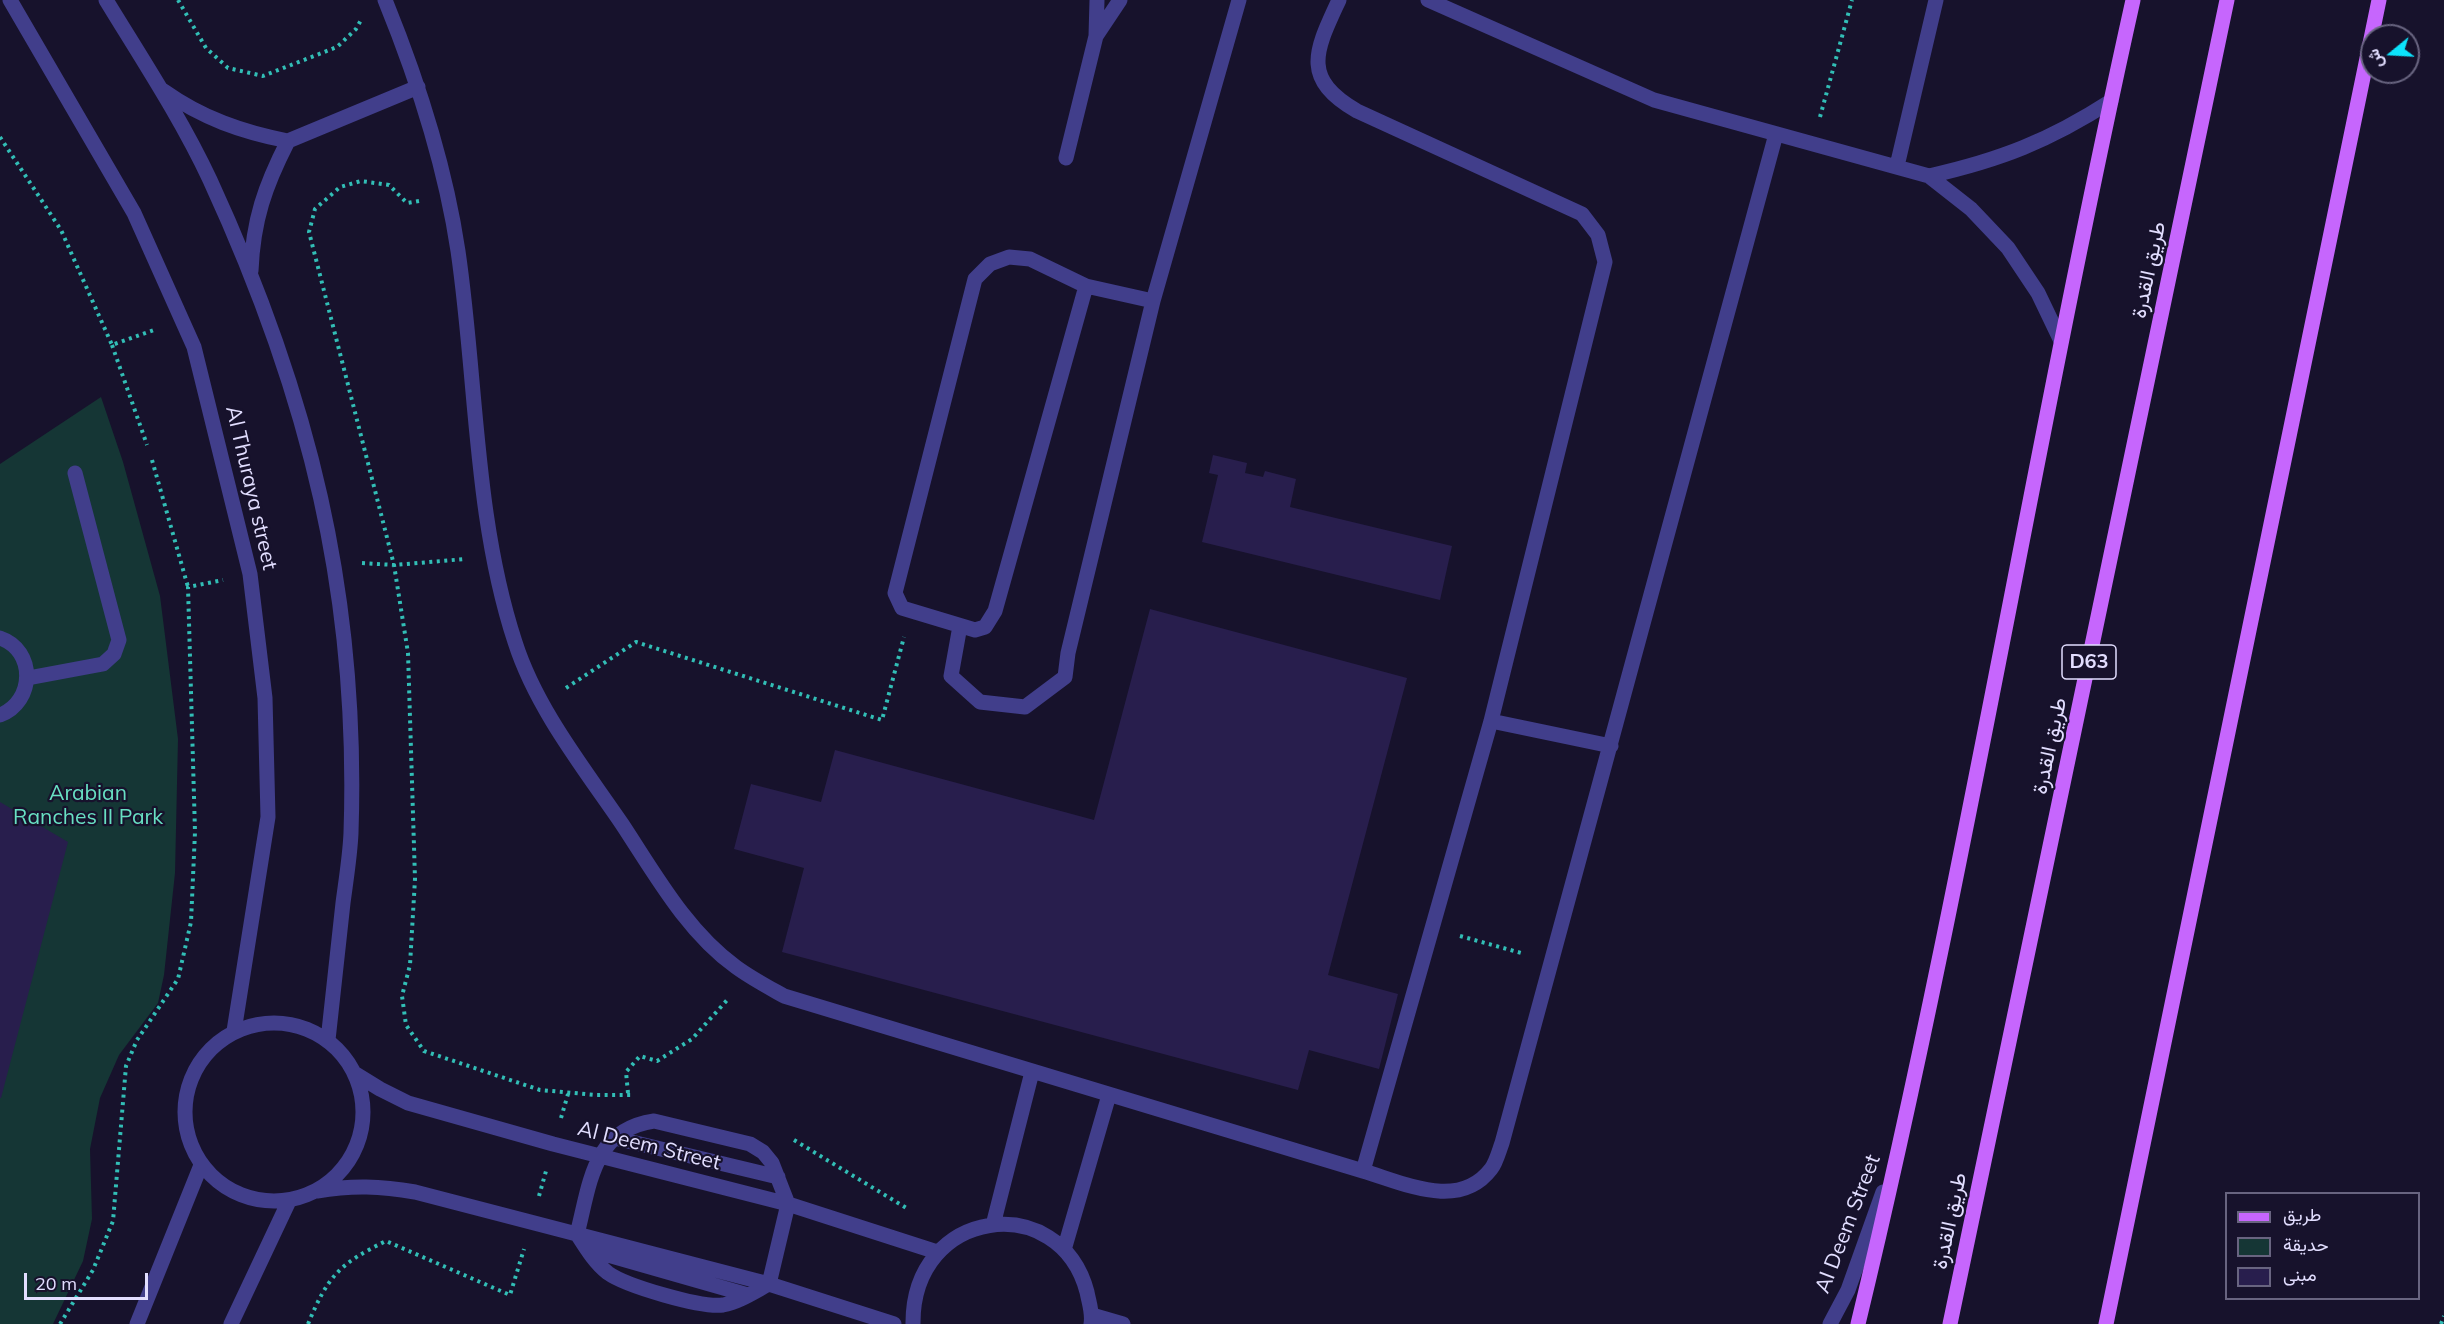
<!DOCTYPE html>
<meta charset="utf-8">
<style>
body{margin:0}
#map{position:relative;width:2444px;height:1324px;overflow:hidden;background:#17122c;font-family:Mulish,Vazirmatn,sans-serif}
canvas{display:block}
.legend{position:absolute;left:2225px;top:1192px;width:195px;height:108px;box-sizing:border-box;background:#17122c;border:2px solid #686480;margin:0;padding:8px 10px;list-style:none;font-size:18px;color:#e2deff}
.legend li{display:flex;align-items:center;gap:12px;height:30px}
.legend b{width:30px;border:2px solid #686480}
.north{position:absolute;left:2360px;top:24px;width:60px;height:60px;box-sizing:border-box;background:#17122c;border:2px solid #686480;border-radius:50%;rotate:252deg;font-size:16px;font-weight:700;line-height:24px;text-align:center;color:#e2deff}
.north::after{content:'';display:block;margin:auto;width:21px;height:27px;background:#0ce3fc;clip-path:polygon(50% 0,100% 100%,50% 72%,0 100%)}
.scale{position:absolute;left:24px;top:1273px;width:124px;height:27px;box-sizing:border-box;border:3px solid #e2deff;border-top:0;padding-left:8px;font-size:18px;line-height:21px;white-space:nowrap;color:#e2deff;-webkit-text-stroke:4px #17122c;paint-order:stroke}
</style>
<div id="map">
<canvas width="2444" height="1324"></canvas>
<ul class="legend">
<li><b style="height:8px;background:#c666fd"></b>طريق</li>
<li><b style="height:16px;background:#153635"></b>حديقة</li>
<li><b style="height:16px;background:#281e4d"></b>مبنى</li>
</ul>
<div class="north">ش</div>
<div class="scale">20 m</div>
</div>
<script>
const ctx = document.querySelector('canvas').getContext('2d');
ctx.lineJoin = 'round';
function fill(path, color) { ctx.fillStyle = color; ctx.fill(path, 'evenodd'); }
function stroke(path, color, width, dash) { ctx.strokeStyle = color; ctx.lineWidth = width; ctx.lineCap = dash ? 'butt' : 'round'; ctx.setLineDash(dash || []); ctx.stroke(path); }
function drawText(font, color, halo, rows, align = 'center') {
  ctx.font = font + ' Mulish,Vazirmatn,sans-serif'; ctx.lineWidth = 4.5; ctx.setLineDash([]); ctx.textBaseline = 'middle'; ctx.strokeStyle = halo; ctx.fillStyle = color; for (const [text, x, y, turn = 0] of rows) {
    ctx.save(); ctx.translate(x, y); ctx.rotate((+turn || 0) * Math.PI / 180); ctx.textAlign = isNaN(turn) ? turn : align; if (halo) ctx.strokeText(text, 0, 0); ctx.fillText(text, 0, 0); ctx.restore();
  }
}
fill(new Path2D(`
 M101 397 123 462 160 596 178 739 175 873 164 975 158 1003 119 1055 100 1098 90 1149 92 1219 83 1261 53 1324H0V464Z`), '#153635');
fill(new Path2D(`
 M1213 455 1247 463 1245 473 1263 477 1265 471 1296 479 1290 507 1452 546 1440 600 1202 542 1218 475 1209 473Z
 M1150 609 1407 678 1328 975 1398 994 1379 1069 1309 1050 1298 1090 782 952 804 868 734 849 751 784 821 802 835 750 1094 820Z
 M0 802 68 842 1 1098H0Z`), '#281e4d');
stroke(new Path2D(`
 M178 0 206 48 228 68 263 76 337 47 356 29 361 20
 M1820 117 1852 0
 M0 137 61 230 112 345 154 330
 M419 201 407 203 389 185 361 181 340 187 315 209 309 232 394 565 408 653 415 879 410 965 402 996 406 1025 424 1051 540 1090 596 1095H634
 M112 345 147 445
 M152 460 188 587
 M362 563 394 565 465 559
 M566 688 636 642 882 720 904 637
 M1460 936 1525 954
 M628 1093 626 1072 640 1056 657 1061 692 1039 729 998
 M561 1118 568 1094
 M794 1140 908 1209
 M539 1196 546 1171
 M60 1324 93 1270 113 1221 126 1066 137 1040 178 979 191 922 195 832 188 587 223 580
 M308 1324C328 1276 339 1264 386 1241L510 1295 524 1249
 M2441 1324 2444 1316`), '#32beb6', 4, [3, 4.5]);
stroke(new Path2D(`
 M10 0 134 213 194 347 250 574 265 698 268 817 234 1031
 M106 0C142 59 181 118 210 180 309 395 359 595 351 833 350 856 346 880 343 903 338 949 333 994 328 1040
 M385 0C418 81 445 164 458 251 477 381 474 517 515 642 536 708 583 767 622 824 655 874 687 932 736 967 751 978 768 987 784 996L1363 1171C1404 1183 1459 1211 1491 1169 1496 1163 1499 1151 1502 1143L1776 134
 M1339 0C1316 50 1300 78 1357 111L1582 214 1598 235 1605 262 1491 721 1363 1171
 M1428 0 1654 100 1929 176 1971 209 2008 248 2038 293 2061 341
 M1096 36 1120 0
 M164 91C202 118 242 132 288 141
 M1066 158 1096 36 1097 0
 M1897 166 1936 0
 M1929 176C2000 160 2049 141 2111 101
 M1009 257 1030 259 1086 286 995 611 985 627 975 630 902 608 895 593 975 279 990 264Z
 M251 271C253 220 265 186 288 141L418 87
 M1086 286 1153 301
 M960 626 951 676 980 702 1025 707 1065 677 1068 653 1153 301 1239 0
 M0 638C36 650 35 702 0 715
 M28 678 103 664 114 654 119 640 75 473
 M1491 721 1611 746
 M185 1112a89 89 0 1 1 178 0a89 89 0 1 1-178 0Z
 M354 1073 380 1089 408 1103 553 1144 788 1204 937 1252
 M654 1121 750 1144 763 1152 772 1163 788 1204 769 1284C754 1292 739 1302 723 1305 701 1308 626 1286 608 1273 595 1263 586 1248 577 1234 590 1185 592 1130 654 1121Z
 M615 1138 778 1177
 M317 1191C352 1185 381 1186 415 1192L769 1284 894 1324
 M993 1225 1032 1072
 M587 1249 748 1295
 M1064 1250 1109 1095
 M1092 1315 1123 1324
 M137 1324 201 1165
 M231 1324 289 1201
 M913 1324C912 1207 1060 1189 1087 1292 1089 1303 1093 1313 1091 1324
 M1830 1324 1848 1290 1883 1192`), '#413e8b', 15);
stroke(new Path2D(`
 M1858 1324C1964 886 2035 440 2133 0
 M1950 1324 2227 0
 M2106 1324 2379 0`), '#c666fd', 15);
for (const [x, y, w] of [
 [2089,662,54]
]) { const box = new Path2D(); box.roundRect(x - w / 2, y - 17, w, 34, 4.5); ctx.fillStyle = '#17122c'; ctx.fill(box); stroke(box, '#e2deff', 1.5); }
drawText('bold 20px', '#e2deff', null, [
 ["D63",2089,662]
]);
drawText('21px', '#e2deff', '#17122c', [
 ["طريق القدرة",2149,270,-78],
 ["Al Thuraya street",251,488,77],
 ["طريق القدرة",2050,746,-78],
 ["Al Deem Street",649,1146,14],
 ["طريق القدرة",1950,1221,-78],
 ["Al Deem Street",1848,1224,-69]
]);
drawText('21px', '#68e0c3', '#17122c', [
 ["Arabian",88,794],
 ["Ranches II Park",88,818]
]);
</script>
